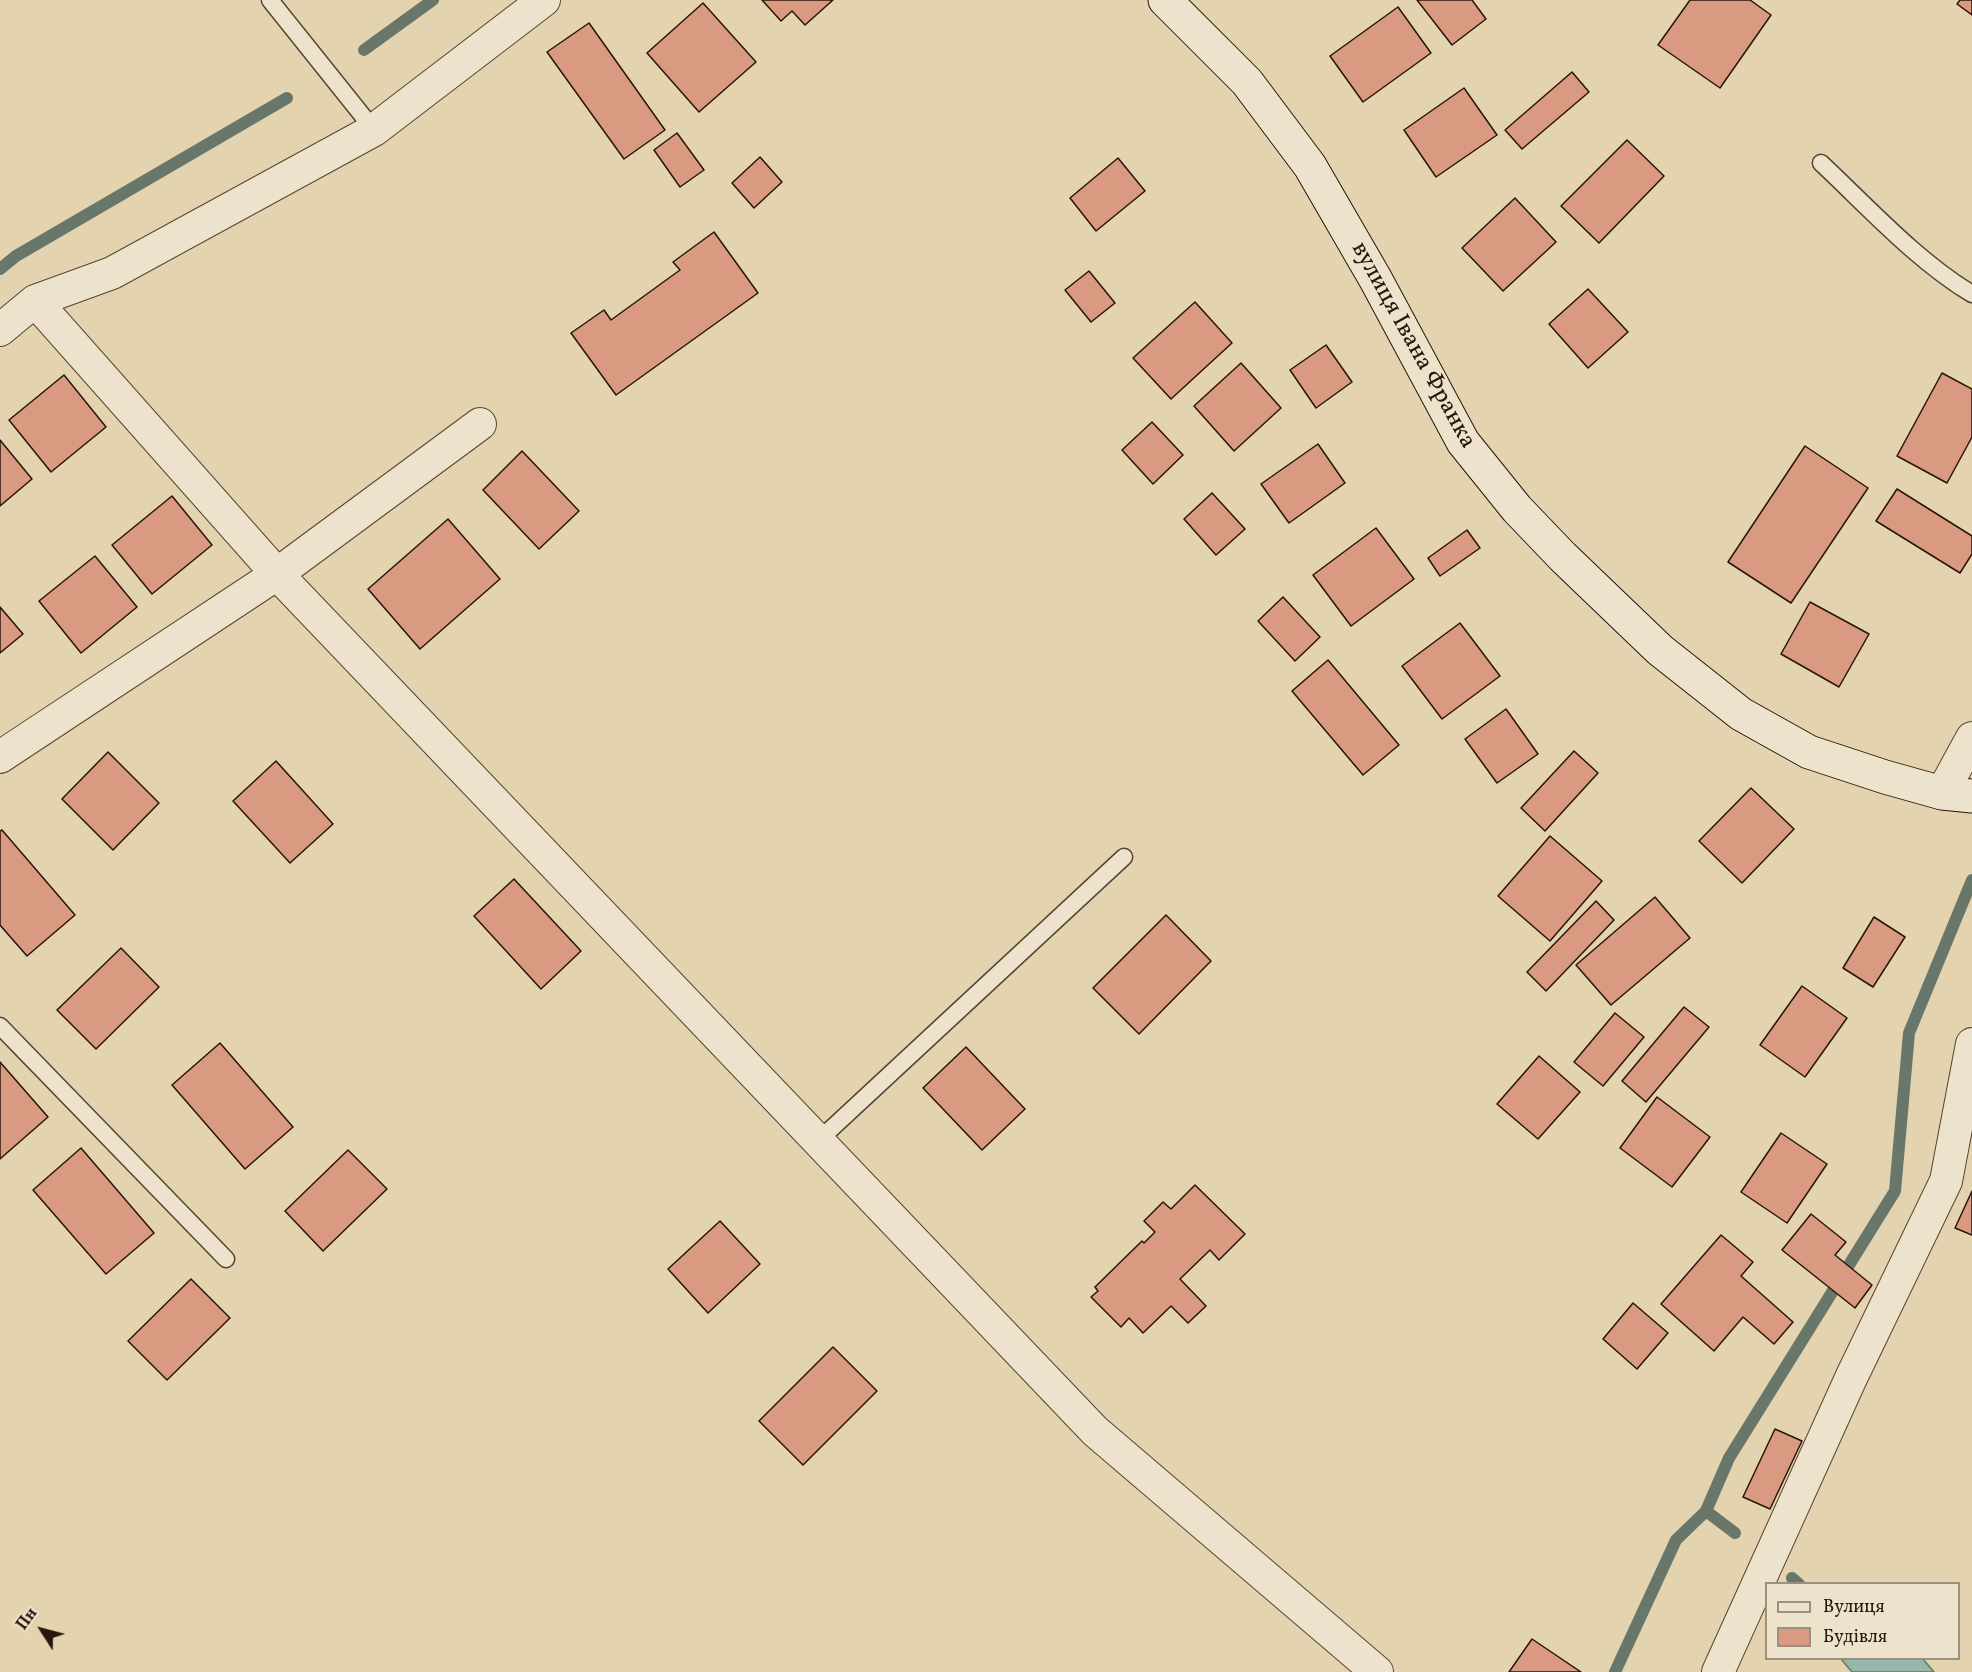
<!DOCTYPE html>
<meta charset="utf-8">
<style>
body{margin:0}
#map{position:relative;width:1972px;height:1672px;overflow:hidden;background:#e4d3af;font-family:Vollkorn,serif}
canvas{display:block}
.legend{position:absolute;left:1765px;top:1582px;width:195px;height:78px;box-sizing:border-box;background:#ede2cb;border:2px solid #9e907e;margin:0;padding:8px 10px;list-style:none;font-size:18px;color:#28150b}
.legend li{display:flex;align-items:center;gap:12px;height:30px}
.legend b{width:30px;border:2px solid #9e907e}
.north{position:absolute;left:12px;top:1600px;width:60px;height:60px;-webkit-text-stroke:4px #ede2cb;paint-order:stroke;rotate:306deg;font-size:16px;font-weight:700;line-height:24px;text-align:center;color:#28150b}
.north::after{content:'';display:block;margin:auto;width:21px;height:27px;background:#28150b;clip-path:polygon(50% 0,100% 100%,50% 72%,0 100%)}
</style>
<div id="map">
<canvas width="1972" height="1672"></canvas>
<ul class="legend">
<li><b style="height:8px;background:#ede2cb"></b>Вулиця</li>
<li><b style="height:16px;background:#d99a81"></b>Будівля</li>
</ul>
<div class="north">Пн</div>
</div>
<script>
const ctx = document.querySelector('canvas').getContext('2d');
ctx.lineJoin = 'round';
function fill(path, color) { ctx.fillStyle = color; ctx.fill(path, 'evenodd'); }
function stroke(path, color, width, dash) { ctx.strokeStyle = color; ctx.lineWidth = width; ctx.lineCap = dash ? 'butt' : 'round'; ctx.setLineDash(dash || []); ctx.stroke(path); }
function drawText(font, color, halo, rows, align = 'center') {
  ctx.font = font + ' Vollkorn,serif'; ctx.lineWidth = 5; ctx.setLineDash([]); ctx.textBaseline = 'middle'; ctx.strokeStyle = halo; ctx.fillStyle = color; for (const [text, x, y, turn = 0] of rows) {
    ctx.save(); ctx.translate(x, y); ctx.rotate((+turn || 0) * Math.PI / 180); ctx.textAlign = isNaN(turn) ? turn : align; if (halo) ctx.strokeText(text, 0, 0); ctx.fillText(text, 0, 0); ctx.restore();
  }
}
const water = new Path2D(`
 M1841 1659H1923L1934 1672H1852Z`);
fill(water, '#95b8aa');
stroke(water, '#69776a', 1.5);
stroke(new Path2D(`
 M364 50 433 0
 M0 269 16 256 287 98
 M1706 1511 1735 1533
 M1792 1578 1799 1584
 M1615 1672 1676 1540 1706 1511 1729 1458 1895 1191 1909 1033 1972 880`), '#69776a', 12);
const building = new Path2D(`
 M762 0H833L805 25 792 11 781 21Z
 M1417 0H1472L1486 19 1452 45Z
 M1690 0H1750L1771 15 1720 88 1658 45Z
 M1960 0H1972V15L1957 4Z
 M703 3 756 62 699 112 647 53Z
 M1398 7 1431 53 1363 102 1330 56Z
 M589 23 665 130 624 159 547 52Z
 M1572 72 1589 92 1522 149 1505 130Z
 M1464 88 1497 135 1436 177 1404 130Z
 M677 133 704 170 680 187 654 150Z
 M1627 140 1664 176 1599 243 1561 206Z
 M760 157 782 182 754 208 732 183Z
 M1118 158 1145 191 1096 231 1070 198Z
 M1515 198 1556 242 1503 291 1462 248Z
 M714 232 758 293 616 395 571 333 604 310 611 320 680 270 673 262Z
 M1089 271 1115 303 1091 322 1065 290Z
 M1588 289 1628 332 1588 368 1549 324Z
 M1195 302 1232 343 1171 399 1133 358Z
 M1326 345 1352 382 1316 408 1290 370Z
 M1241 363 1281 408 1234 451 1194 406Z
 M1942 373 1972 389V437L1947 483 1897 456Z
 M64 375 106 427 51 472 9 420Z
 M1152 422 1183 455 1153 484 1122 450Z
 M0 440 32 479 0 506Z
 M1318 444 1345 483 1289 523 1261 484Z
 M1805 446 1868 488 1791 603 1728 562Z
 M522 451 579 511 539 549 483 490Z
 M1897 489 1972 536V554L1960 573 1876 521Z
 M1212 493 1245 529 1216 555 1184 519Z
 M172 496 212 545 152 594 112 545Z
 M448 519 500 579 420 649 368 589Z
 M1376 528 1414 579 1351 626 1313 575Z
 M1467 530 1480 548 1440 576 1428 558Z
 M95 556 137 607 81 653 39 601Z
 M1283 597 1320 637 1295 661 1258 621Z
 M1810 602 1869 634 1839 687 1781 654Z
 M0 607 23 634 0 653Z
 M1460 623 1500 676 1442 719 1402 666Z
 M1328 660 1399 745 1363 775 1292 691Z
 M1506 709 1538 754 1497 783 1465 739Z
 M1574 751 1598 773 1545 831 1521 808Z
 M108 752 159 803 113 850 62 799Z
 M276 761 333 824 290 863 233 801Z
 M1751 788 1794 829 1742 883 1699 841Z
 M2 830 75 915 27 956 0 925V831Z
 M1550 836 1602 881 1550 941 1498 896Z
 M514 879 581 951 541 989 474 916Z
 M1655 897 1690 938 1611 1005 1576 965Z
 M1596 901 1614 920 1546 991 1527 972Z
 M1166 915 1211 961 1139 1034 1093 988Z
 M1874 917 1905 937 1873 987 1843 968Z
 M121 948 159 987 96 1049 57 1010Z
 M1802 986 1847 1018 1805 1077 1760 1045Z
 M1684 1007 1709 1027 1646 1102 1622 1081Z
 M1615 1013 1644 1037 1603 1086 1574 1062Z
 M220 1043 293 1127 245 1169 172 1085Z
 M966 1047 1025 1109 982 1150 923 1088Z
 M1539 1056 1580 1092 1538 1139 1497 1104Z
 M0 1062 48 1117 0 1159Z
 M1657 1097 1710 1137 1672 1187 1620 1148Z
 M1781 1133 1827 1164 1787 1223 1741 1192Z
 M81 1148 154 1233 106 1274 33 1190Z
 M348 1150 387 1189 323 1251 285 1211Z
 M1195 1185 1245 1234 1219 1260 1210 1250 1180 1279 1206 1306 1188 1323 1171 1306 1143 1333 1129 1318 1121 1327 1091 1297 1098 1291 1095 1287 1142 1241 1144 1243 1155 1232 1144 1221 1163 1202 1171 1209Z
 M1972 1191V1235L1955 1228Z
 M1811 1214 1846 1242 1835 1255 1872 1285 1855 1308 1782 1250Z
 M720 1221 760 1264 708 1313 668 1269Z
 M1721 1235 1753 1262 1741 1276 1793 1322 1774 1344 1743 1317 1714 1351 1661 1304Z
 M191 1279 230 1318 167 1380 128 1341Z
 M1633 1303 1668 1333 1637 1369 1603 1339Z
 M833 1347 877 1391 803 1465 759 1421Z
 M1775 1429 1802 1441 1770 1509 1743 1497Z
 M1532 1639 1581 1672H1509Z`);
fill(building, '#d99a81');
stroke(building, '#28150b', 1.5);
const lane = new Path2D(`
 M270 0 374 130
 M1821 163C1868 207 1917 261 1972 294
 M0 1026 226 1259
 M818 1141 1124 857`);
const street = new Path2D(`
 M35 301 277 574 1095 1431 1377 1672
 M0 330 35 301 112 273 374 130 544 0
 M0 757 277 574 480 424
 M1942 793 1972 738
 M1718 1672 1851 1378 1946 1181 1972 1044`);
const secondary = new Path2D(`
 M1165 0 1247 82 1310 166 1376 280 1463 442 1517 509 1563 557 1660 650 1741 714 1809 752 1885 777 1942 793 1972 796`);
stroke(lane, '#574434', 19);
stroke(street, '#574434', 34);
stroke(secondary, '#28150b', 35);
stroke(lane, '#ede2cb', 16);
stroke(street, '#ede2cb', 32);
stroke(secondary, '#ede2cb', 33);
drawText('24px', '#28150b', '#ede2cb', [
 ["вулиця Івана Франка",1412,346,61]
]);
</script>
